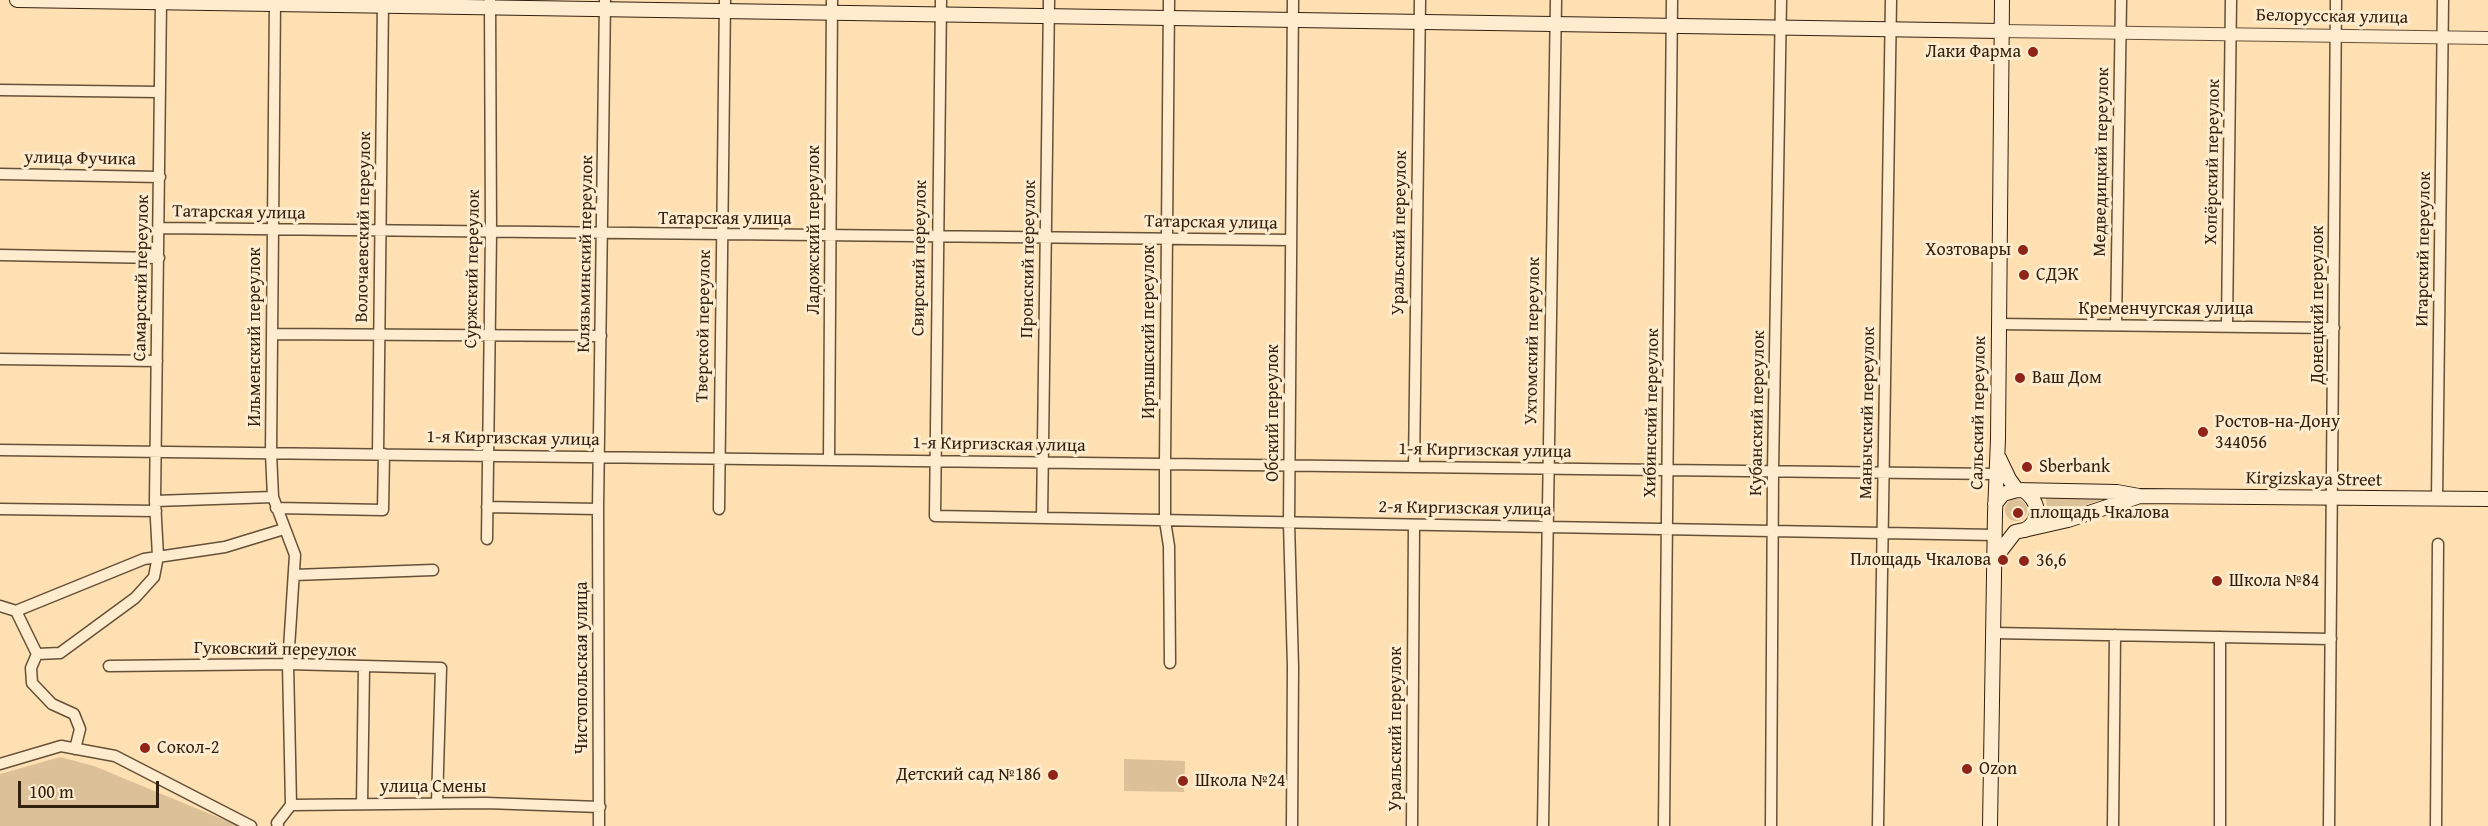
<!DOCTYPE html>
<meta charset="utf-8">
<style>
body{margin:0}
#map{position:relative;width:2488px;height:826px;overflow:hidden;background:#ffe0b3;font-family:"Gentium Book Plus",serif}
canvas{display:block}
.scale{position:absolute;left:18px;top:781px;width:141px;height:27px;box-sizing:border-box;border:3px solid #32210e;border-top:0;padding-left:8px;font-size:18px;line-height:21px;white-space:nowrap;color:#32210e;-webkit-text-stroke:4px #ffebce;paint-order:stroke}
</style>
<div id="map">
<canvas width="2488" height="826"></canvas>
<div class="scale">100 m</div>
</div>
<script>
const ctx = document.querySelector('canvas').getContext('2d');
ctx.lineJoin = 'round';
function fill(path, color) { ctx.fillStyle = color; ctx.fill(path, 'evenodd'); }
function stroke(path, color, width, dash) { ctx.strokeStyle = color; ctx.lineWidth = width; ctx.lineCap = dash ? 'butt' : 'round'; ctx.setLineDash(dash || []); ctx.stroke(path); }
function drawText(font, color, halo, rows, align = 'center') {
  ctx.font = font + ' "Gentium Book Plus",serif'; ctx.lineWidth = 6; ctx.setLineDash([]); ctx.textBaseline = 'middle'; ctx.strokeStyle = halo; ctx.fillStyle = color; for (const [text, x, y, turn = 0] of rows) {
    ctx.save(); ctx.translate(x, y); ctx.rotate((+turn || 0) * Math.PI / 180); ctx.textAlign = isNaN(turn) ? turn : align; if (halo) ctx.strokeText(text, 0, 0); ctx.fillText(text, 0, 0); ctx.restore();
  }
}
fill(new Path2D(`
 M2046 498H2107L2048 517Z
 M2005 510a11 11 0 1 1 22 0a11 11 0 1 1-22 0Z
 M60 757 94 766 239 826H0V774Z
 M1124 759 1185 761 1184 792 1124 791Z`), '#dcc097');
const minor = new Path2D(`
 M275 0 271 453 273 497 295 555 288 664 291 805
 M941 0 935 516 1995 535
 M1169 0 1165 463V521L1169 546 1170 663
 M0 90 160 92
 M0 174 160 177
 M160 228 1290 240
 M0 255 159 258
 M1998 324 2334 328
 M2116 325 2121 0
 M2227 325 2231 0
 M272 334 601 336
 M0 359 157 361
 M0 450 1997 474
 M378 454 383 0
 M829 460 832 0
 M1414 467 1420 0
 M2437 499 2443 0
 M155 501 273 497
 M487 507 598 509
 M276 508 383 510 384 454
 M0 509 156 511
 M719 509 725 0
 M1042 518 1049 0
 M487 539 491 233 490 0
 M294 575 433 570
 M0 606 16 611 144 559 225 547 284 529
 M16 611 37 654 60 653 135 598 154 577 158 556 155 501 161 0
 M1993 633 2331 639
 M37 654 31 668 32 683 52 704 74 714 80 729 75 749
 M109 666 288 664 441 668 437 803
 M0 764 61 746 115 756 251 826
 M362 804 364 667
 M278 826 277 823 291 805 486 803 600 807
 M599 826 598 509 605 0
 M1292 826 1293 667 1289 523 1293 0
 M1412 826 1414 525
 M1543 826 1556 0
 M1664 826 1672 0
 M1771 826 1773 471 1781 0
 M1878 826 1891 0
 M2113 826 2115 635
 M2220 826V637
 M2329 826 2336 0
 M2436 826 2438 544`);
const tertiary = new Path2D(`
 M2001 31 2488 38`);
const secondary = new Path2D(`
 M17 0 2001 31
 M1999 458 2009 479 2017 490
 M2023 490C2039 501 2043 519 2025 530
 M1995 504 2003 494 2017 490 2117 492 2139 496 2488 499
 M1995 558 2015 532 2068 520 2137 497
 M1990 826 1995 513 1998 439 2002 0`);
stroke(minor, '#655137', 13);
stroke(tertiary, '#655137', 14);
stroke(secondary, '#32210e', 16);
stroke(minor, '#ffebce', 10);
stroke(tertiary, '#ffebce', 12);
stroke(secondary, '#ffebce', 14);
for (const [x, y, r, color] of [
 [2033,52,6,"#8f2418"],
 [2023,250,6,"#8f2418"],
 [2024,275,6,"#8f2418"],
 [2020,378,6,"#8f2418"],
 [2203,432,6,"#8f2418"],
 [2027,467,6,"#8f2418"],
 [2018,513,6,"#8f2418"],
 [2003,560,6,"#8f2418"],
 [2024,561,6,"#8f2418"],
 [2217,581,6,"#8f2418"],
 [145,748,6,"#8f2418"],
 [1967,769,6,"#8f2418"],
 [1053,775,6,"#8f2418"],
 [1183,781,6,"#8f2418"]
]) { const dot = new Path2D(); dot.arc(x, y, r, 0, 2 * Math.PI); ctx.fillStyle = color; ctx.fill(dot); stroke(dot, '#ffebce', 2); }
drawText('18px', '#32210e', '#ffebce', [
 ["Белорусская улица",2332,17,1],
 ["улица Фучика",80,159,1],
 ["Медведицкий переулок",2102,162,-89],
 ["Хопёрский переулок",2213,162,-89],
 ["Татарская улица",239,213,1],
 ["Татарская улица",725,219],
 ["Татарская улица",1211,223,1],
 ["Волочаевский переулок",364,227,-89],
 ["Ладожский переулок",814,230,-90],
 ["Уральский переулок",1400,233,-89],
 ["Игарский переулок",2424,249,-89],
 ["Клязьминский переулок",586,254,-89],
 ["Свирский переулок",920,258,-89],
 ["Пронский переулок",1029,259,-89],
 ["Суржский переулок",473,269,-89],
 ["Самарский переулок",142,278,-89],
 ["Донецкий переулок",2318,305,-90],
 ["Кременчугская улица",2166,309],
 ["Тверской переулок",704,326,-89],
 ["Иртышский переулок",1149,332,-90],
 ["Ильменский переулок",255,337,-90],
 ["Ухтомский переулок",1533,341,-89],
 ["Обский переулок",1273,413,-90],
 ["Хибинский переулок",1652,413,-89],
 ["Кубанский переулок",1758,413,-89],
 ["Манычский переулок",1868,413,-89],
 ["Сальский переулок",1979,413,-89],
 ["1-я Киргизская улица",513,439,1],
 ["1-я Киргизская улица",999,445,1],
 ["1-я Киргизская улица",1485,451,1],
 ["Kirgizskaya Street",2314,480,1],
 ["2-я Киргизская улица",1465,509,1],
 ["Гуковский переулок",275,650,1],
 ["Чистопольская улица",582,668,-90],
 ["Уральский переулок",1396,729,-90],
 ["улица Смены",433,787]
]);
drawText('18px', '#32210e', '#ffebce', [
 ["Лаки Фарма",2021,52,"right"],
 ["Хозтовары",2011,250,"right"],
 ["СДЭК",2036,275],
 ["Ваш Дом",2032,378],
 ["Ростов-на-Дону",2215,422],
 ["344056",2215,443],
 ["Sberbank",2039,467],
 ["площадь Чкалова",2030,513],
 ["Площадь Чкалова",1991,560,"right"],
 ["36,6",2036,561],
 ["Школа №84",2229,581],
 ["Сокол-2",157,748],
 ["Ozon",1979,769],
 ["Детский сад №186",1041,775,"right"],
 ["Школа №24",1195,781]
], 'left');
</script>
